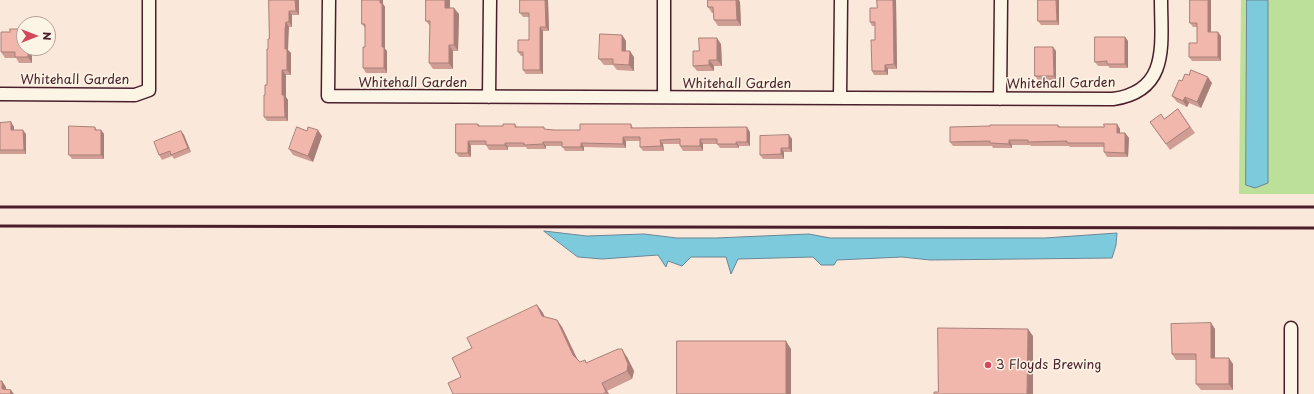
<!DOCTYPE html>
<style>
body{margin:0}
#map{position:relative;width:1314px;height:394px;overflow:hidden;background:#fae9da;font-family:"Playpen Sans",sans-serif}
canvas{display:block}
.north{position:absolute;left:16px;top:16px;width:40px;height:40px;box-sizing:border-box;background:#fcf5e5;border:1px solid #b59f9b;border-radius:50%;rotate:90deg;font-size:11px;font-weight:700;line-height:16px;text-align:center;color:#4a1f2b}
.north::after{content:'';display:block;margin:auto;width:14px;height:18px;background:#d1495b;clip-path:polygon(50% 0,100% 100%,50% 72%,0 100%)}
</style>
<div id="map">
<canvas width="1314" height="394"></canvas>
<div class="north">N</div>
</div>
<script>
const ctx = document.querySelector('canvas').getContext('2d');
ctx.lineJoin = 'round';
function fill(path, color) { ctx.fillStyle = color; ctx.fill(path, 'evenodd'); }
function stroke(path, color, width, dash) { ctx.strokeStyle = color; ctx.lineWidth = width; ctx.lineCap = dash ? 'butt' : 'round'; ctx.setLineDash(dash || []); ctx.stroke(path); }
function drawText(font, color, halo, rows, align = 'center') {
  ctx.font = font + ' "Playpen Sans",sans-serif'; ctx.lineWidth = 3; ctx.setLineDash([]); ctx.textBaseline = 'middle'; ctx.strokeStyle = halo; ctx.fillStyle = color; for (const [text, x, y, turn = 0] of rows) {
    ctx.save(); ctx.translate(x, y); ctx.rotate((+turn || 0) * Math.PI / 180); ctx.textAlign = isNaN(turn) ? turn : align; if (halo) ctx.strokeText(text, 0, 0); ctx.fillText(text, 0, 0); ctx.restore();
  }
}
fill(new Path2D(`
 M1241 0H1314V194H1239Z`), '#bcdf99');
const water = new Path2D(`
 M1247 0H1268V183L1255 188 1246 185Z
 M544 231 587 236 644 234 677 238H716L809 234 830 238H1045L1117 233 1116 245 1112 258 930 260 902 257 837 260 834 265H821L813 257 738 259 731 274 726 257H691L682 266 668 261 666 267 658 255 602 259 578 257Z`);
fill(water, '#7ecadd');
stroke(water, '#698696', 1);
const street = new Path2D(`
 M329 0 328 96 1113 99C1170 91 1161 44 1161 0
 M0 94 135 95 149 90V0
 M489 97 490 0
 M664 97V0
 M840 98 841 0
 M1000 99 1001 0
 M1291 328V394`);
stroke(street, '#4a1f2b', 15);
stroke(street, '#fcf5e5', 12);
stroke(new Path2D(`
 M0 207H1314
 M0 226 1314 228`), '#4a1f2b', 3);
fill(new Path2D(`
 M269 0H299V15H292V27H289L288 34V50L291 53V75H286V97L288 100V121H267L264 117 267 85 268 49 269 39Z
 M383 0V4L385 7V49L387 51V73H366L363 68 365 47V28L362 24Z
 M426 0H450V8L459 14 458 51H453V69H433L429 63 430 26 426 21Z
 M548 0 549 31H543V74H526L523 70V56H521L518 52 529 40V17H523L520 13Z
 M877 0H896L897 69H888V75H874L872 71 875 40V26H872L870 22 877 8Z
 M1059 0V25H1041L1038 21Z
 M1211 0V32L1221 36V61H1192L1189 57 1197 43V27H1193L1190 23Z
 M740 2 741 26H718L714 20 713 13H712L708 7Z
 M622 35 626 41V51L634 57V71L617 70 613 65H604L599 59Z
 M1125 37 1128 41V68H1110L1108 66H1098L1095 62Z
 M721 44 722 66H714V71H697L693 66 699 51Z
 M24 48H39V51L32 50V63H19L16 58H5L1 52Z
 M1056 51V80H1038L1035 76Z
 M1182 81 1212 83 1201 108 1189 103 1187 107 1177 102 1172 96Z
 M1178 109 1195 133 1170 150 1150 122 1164 119Z
 M11 122 14 127V130L26 134V154H0V123Z
 M478 124 480 126H503L515 124 517 127 554 130H580L631 124 633 128 750 132V146H739V148H720L717 144H703V151H683L680 146V144H663L664 151H643L640 147V141H626V148L584 147V151H565L562 146H546V149H527L526 147H508V150H489L486 145H471V157H459L456 153Z
 M1117 124 1120 129V133H1125L1129 138 1128 157H1107L1104 152V147H1070L1069 146H1031L1030 145H1012V148H993L992 146H953L950 142 1058 125 1060 127H1104Z
 M95 127 97 130H101L104 134V159H72L69 155Z
 M181 131 184 135 191 152 174 159 172 156 162 160 159 155Z
 M789 135 792 139V152H784V159H763L760 155Z
 M322 136 313 162 293 155 289 149Z
 M537 305 543 313 544 317 557 320 562 327 577 358 580 362 585 360 587 363 627 357 634 371 632 379 607 391 609 394H453L461 377 472 348Z
 M1211 323 1215 329V358L1233 364V390H1201L1196 384V360H1176L1172 354Z`), '#cf9d94');
fill(new Path2D(`
 M295 0H299V15L296 11Z
 M380 0H383V4L385 7V49L387 51V73L384 68 382 47Z
 M445 0H450V14L445 8Z
 M545 0H548L549 31 546 27Z
 M736 0H739L740 2 741 26 737 20Z
 M893 0H896L897 69 894 64Z
 M1056 0H1059V25L1057 21Z
 M1208 0H1211V36L1208 32Z
 M454 8 459 14 458 51 454 45Z
 M289 11 292 15V27L289 22Z
 M286 22 289 27 288 50 291 53V75L287 70 285 49V29Z
 M540 27 543 31V74L540 70Z
 M1218 32 1221 36V61L1218 57Z
 M622 35 626 41V57L622 51Z
 M1125 37 1128 41V68L1125 64Z
 M717 38 721 44 722 66 717 60Z
 M449 45 453 51V69L449 63Z
 M1053 47 1056 51V80L1054 76Z
 M28 48H31L32 50V63L28 57Z
 M630 51 634 57V71L629 65Z
 M709 60 714 66V71L709 65Z
 M885 65 888 69V75L885 71Z
 M282 70 286 75V97L288 100V121L285 117 282 95Z
 M1208 77 1212 83 1201 108 1197 102Z
 M1185 97 1189 103 1187 107 1183 101Z
 M11 122 14 127V134L11 130Z
 M1117 124 1120 129V138L1117 133Z
 M747 127 750 132V146L747 142Z
 M23 130 26 134V154L24 150Z
 M101 130 104 134V159L101 155Z
 M318 130 322 136 313 162 308 156Z
 M181 131 184 135 191 152 188 148Z
 M1125 133 1129 138 1128 157 1125 153Z
 M789 135 792 139V152L789 148Z
 M623 137 626 141V148L623 144Z
 M700 139 703 144V151L700 146Z
 M660 140 663 144 664 151 661 146Z
 M1009 140 1012 145V148L1009 144Z
 M468 141 471 145V157L468 153Z
 M543 142 546 146V149L543 144Z
 M736 142 739 146V148L736 144Z
 M505 143 508 147V150L505 145Z
 M581 143 584 147V151L581 147Z
 M781 148 784 152V159L781 154Z
 M537 305 543 313 548 324 542 316Z
 M557 320 562 327 579 363 573 355Z
 M1211 323 1215 329V364L1211 358Z
 M1028 329 1033 336V394H1027Z
 M786 341 791 349V394H786Z
 M622 349 627 357 634 371 632 379 627 371Z
 M1229 358 1233 364V390L1229 384Z
 M2 381 6 387V394L2 389Z
 M602 383 607 391 609 394H607L606 392Z
 M11 390 14 394H10Z`), '#a98078');
const building = new Path2D(`
 M269 0H295L296 11H289V22H286L285 29V49H287V70H282V95H284L285 117H264V95H265V85H267V49H268V39H269Z
 M362 0H380V3H382V47H384V68H363V47H365V24H362Z
 M426 0H445V8H454V45H449V63H429L430 21H426Z
 M520 0H545L546 27H540V70H523V52H518V40H529V13H520Z
 M708 0H736L737 20H714L713 7H708Z
 M877 0H893L894 64 885 65V71H872L871 40H875V22H870V8H877Z
 M1038 0H1056L1057 21H1038Z
 M1190 0H1208V32H1218V57H1189V43H1197V23H1190Z
 M10 29H24V48H28V57H15V52H1V32H10Z
 M600 34 622 35V51H630L629 65 613 64V59H599Z
 M1095 37H1125V64H1107V61L1095 62Z
 M699 38H717V60H709V65L693 66V51H699Z
 M1035 47H1053L1054 76H1035Z
 M1191 70 1208 77 1197 102 1185 97 1183 101 1172 96 1179 80 1182 81 1185 74 1189 75Z
 M1178 109 1190 127 1166 144 1150 122 1161 114 1164 119Z
 M11 122V130H23L24 150H0V123Z
 M456 124H478V126H503V124H515V127H544V129L554 130H580V124H631V128L747 127V142H736V144H717V139H700V146H680V139L660 140 661 146 640 147V137H623V144L581 143V147H562V142H543V144L524 145V143H505V145H486V141H468V153H456Z
 M1104 124H1117V133H1125V153L1104 152V143H1067V141L1028 142V140H1009V144L990 143V141L950 142V127L990 126V125H1058V127H1104Z
 M69 126 95 127V130H101V155H69Z
 M297 127 307 131 308 127 318 130 308 156 289 149Z
 M181 131 188 148 171 155 170 151 159 155 154 142Z
 M789 135V148H781V154L760 155V136Z
 M537 305 542 316 557 320 573 355 580 362 585 360 586 363 618 349H622L628 364 627 371 602 383 606 392 603 394H453L448 383 461 377 452 358 472 348 467 338Z
 M1211 323V358H1229V384H1196V354H1172L1171 324Z
 M938 328 1028 329 1027 394H934V392H938Z
 M677 341H786V394H677Z
 M0 381H2V389L11 390 10 394H0Z`);
fill(building, '#f1b7ac');
stroke(building, '#a98078', 1);
for (const [x, y, r, color] of [
 [988,365,4,"#d1495b"]
]) { const dot = new Path2D(); dot.arc(x, y, r, 0, 2 * Math.PI); ctx.fillStyle = color; ctx.fill(dot); stroke(dot, '#fcf5e5', 1.5); }
drawText('13px', '#4a1f2b', '#fcf5e5', [
 ["Whitehall Garden",75,80],
 ["Whitehall Garden",413,83],
 ["Whitehall Garden",737,84],
 ["Whitehall Garden",1061,84,-1]
]);
drawText('13px', '#4a1f2b', '#fcf5e5', [
 ["3 Floyds Brewing",996,365]
], 'left');
</script>
